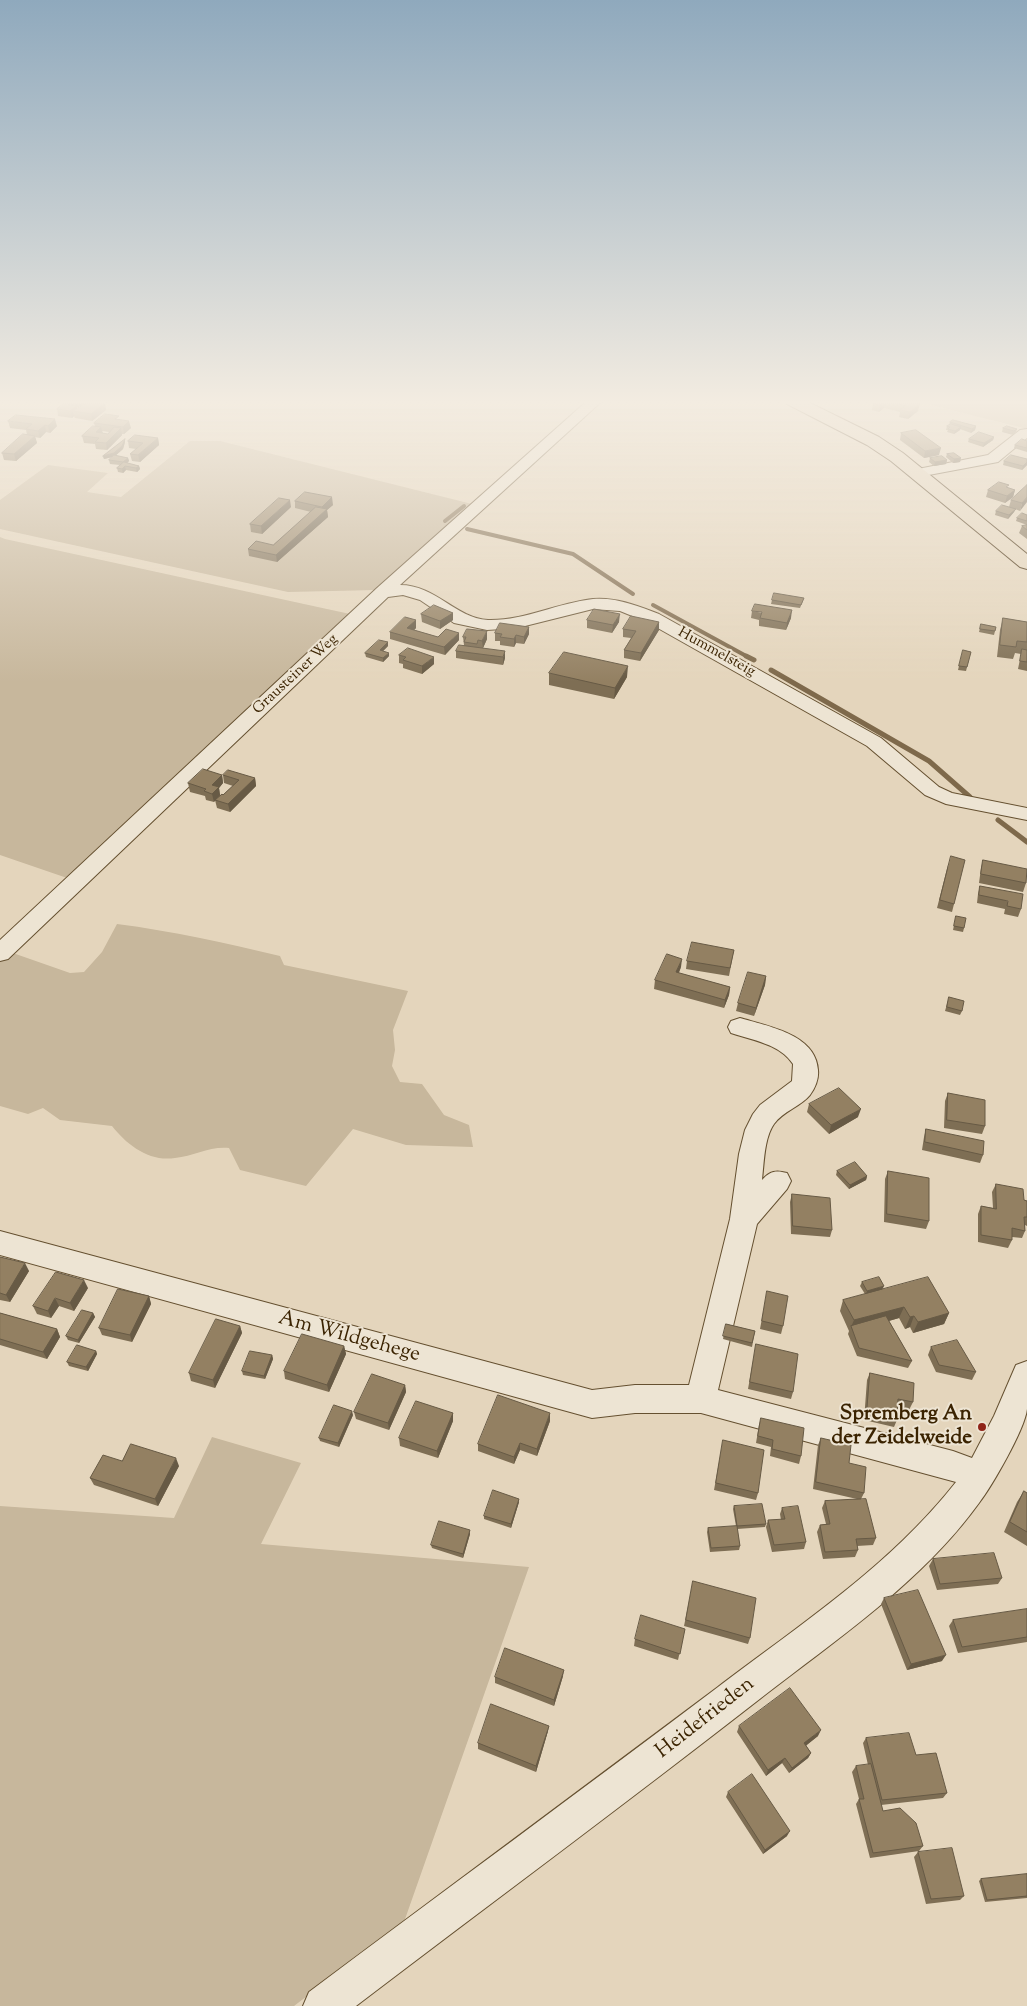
<!DOCTYPE html>
<style>
body{margin:0}
canvas{display:block;background:#e4d5bc}
</style>
<canvas width="1027" height="2006"></canvas>
<script>
const ctx = document.querySelector('canvas').getContext('2d');
ctx.lineJoin = 'round';
function fill(path, color) { ctx.fillStyle = color; ctx.fill(path, 'evenodd'); }
function stroke(path, color, width, dash) { ctx.strokeStyle = color; ctx.lineWidth = width; ctx.lineCap = dash ? 'butt' : 'round'; ctx.setLineDash(dash || []); ctx.stroke(path); }
function drawText(font, color, halo, rows, align = 'center') {
  ctx.font = font + ' "Sorts Mill Goudy",serif'; ctx.lineWidth = 4; ctx.setLineDash([]); ctx.textBaseline = 'middle'; ctx.strokeStyle = halo; ctx.fillStyle = color; for (const [text, x, y, turn = 0] of rows) {
    ctx.save(); ctx.translate(x, y); ctx.rotate((+turn || 0) * Math.PI / 180); ctx.textAlign = isNaN(turn) ? turn : align; if (halo) ctx.strokeText(text, 0, 0); ctx.fillText(text, 0, 0); ctx.restore();
  }
}
fill(new Path2D(`
 M1027 401V429L920 402V401Z
 M190 441H220L472 504 376 590 288 592 0 529V500L48 465 108 473 87 492 121 497Z
 M0 537 5 539 350 614 70 879 0 855Z
 M117 924C172 931 226 943 280 956L284 965 408 991 393 1030 395 1050 392 1066 400 1082 422 1084 444 1115 469 1125 473 1147 406 1145 353 1129 306 1186 240 1170 229 1148C210 1146 194 1156 175 1158 149 1162 127 1145 112 1126L60 1120 43 1108 28 1114 0 1106V962L10 952 70 973 84 972 102 952Z
 M212 1437 301 1463 261 1544 529 1567 404 1922 294 2006H0V1506L174 1518Z`), '#c7b79c');
stroke(new Path2D(`
 M445 521 464 506
 M467 529 573 554 633 594
 M653 605 748 657`), '#7e694b', 4);
stroke(new Path2D(`
 M746 656 754 660
 M771 670 929 761 970 797
 M998 820 1027 842`), '#7e694b', 5);
const minor = new Path2D(`
 M587 401H602L400 585C436 585 455 618 488 620 524 621 557 603 593 599 616 597 638 606 659 614L881 738 939 787 952 793 1027 808V820L946 804 925 795 867 746 647 622 620 611 593 609 517 628 487 630 454 623 420 600 403 595 388 597 8 959 0 961V940L377 588Z
 M1027 429V438L998 462 918 477 913 476 911 473 913 470 988 455 1020 430Z
 M740 1018C767 1026 816 1034 818 1070 819 1079 815 1088 810 1095 800 1107 783 1111 774 1124 764 1138 764 1164 762 1180 770 1171 776 1170 787 1173L791 1181 787 1189 757 1224 718 1390 953 1451 972 1458 994 1416 1016 1365 1027 1361C1027 1377 1027 1394 1027 1409 1025 1429 992 1486 979 1503 922 1582 837 1639 761 1698 628 1802 491 1903 356 2006H303L309 1992C445 1890 582 1790 718 1687 801 1624 891 1565 956 1482L701 1413H635L592 1418 0 1255V1231L592 1390 635 1385H689L730 1219 739 1154 745 1130 753 1114 760 1105 792 1081 793 1064C780 1044 752 1040 731 1033L728 1027 731 1021Z`);
const major = new Path2D(`
 M785 401H806L879 437 903 453 1027 554V569L1020 567 891 461 867 445 787 404Z`);
stroke(minor, '#655030', 2);
stroke(major, '#3b2301', 2);
fill(minor, '#ede4d3');
fill(major, '#e4d5bc');
fill(new Path2D(`
 M876 401H910L918 411 908 419 899 417 900 412 884 408 879 412 872 410 873 403Z
 M87 402 76 408 77 409 105 403 106 410 92 421 75 418 74 416 72 418 58 416 57 409Z
 M119 420 131 428 124 434H122V435L107 450 96 449 95 444 84 443 82 436 95 426 94 423ZM102 431 109 432 108 434 103 433Z
 M8 421 57 426 50 433 46 432 40 438 35 437 37 443 16 461 4 460 2 453 27 435 26 430 10 428Z
 M950 422 976 426 975 430 971 433 960 429V430L954 434 947 432 948 430H946L947 426 949 425Z
 M1003 428 1017 429 1016 432 1013 435 1002 432Z
 M901 433 939 455 924 458 900 440Z
 M994 437 993 440 983 447 968 442 969 439Z
 M158 438 159 445 140 462 132 461 130 454 136 449 129 448 128 441Z
 M125 439V442L123 449 115 456 128 458 129 461 127 463 139 466 140 469 137 472 126 470 123 473 118 472 117 468 120 465 110 464 109 460 113 457 104 459 103 456Z
 M1027 441V452L1014 448 1015 445Z
 M947 454 961 458 960 462 953 463 946 457Z
 M930 458 947 460 946 464 934 466 929 462Z
 M1027 459V465L1022 470 1003 465 1004 461Z
 M1027 485 1020 511 1015 509 1014 512 1008 519 995 515 996 511 1009 507 1011 500Z
 M1008 488 1015 490 1013 497 1005 503 986 497 988 490Z
 M295 501 333 505 327 510 328 517 277 562 249 556 248 549 273 545 311 512 295 508Z
 M291 507 262 534 251 532 250 524Z
 M1027 515V539L1019 533 1022 526 1027 525 1016 521 1017 518Z
 M804 598 800 608 771 604 772 600Z
 M752 611 791 618 786 630 759 626V620L751 618Z
 M453 613V620L440 629 422 622 421 614Z
 M1003 618 1027 622V671L1018 669 1021 654 1015 653 1013 659 997 657 1000 630Z
 M416 620V628L414 630 438 637 459 640 445 655 390 639V632Z
 M587 620 619 622 612 633 587 628Z
 M659 622V630L640 661 624 658V650L631 638 623 637V629Z
 M981 624 996 627 994 635 979 632Z
 M529 627V634L524 644 516 643 514 647 500 645V641H495V633Z
 M463 637 487 639 483 648 505 658 503 665 456 658V651L464 645Z
 M388 646 383 651 389 656 383 662 366 657 365 653Z
 M963 650 971 652 966 671 958 670Z
 M399 655 434 664 422 674 403 668V664L399 663Z
 M549 673 627 677 614 699 549 685Z
 M222 775 223 783 219 788 220 795H223L233 786 224 783 223 775 255 778 256 786 230 812 217 808 215 800 214 802 206 800 205 796 190 792 188 783Z
 M983 860 1026 883 1023 892 979 883 981 868Z
 M948 865 954 904 952 912 937 908Z
 M980 886 1021 909 1018 917 1004 914 1005 909 977 903 978 894Z
 M956 916 964 928 963 932 953 930Z
 M734 950 729 976 686 969 687 961Z
 M681 967 679 973 730 987 729 995 724 1008 654 989 655 980Z
 M766 976 765 985 754 1016 736 1011 738 1003Z
 M949 997 962 1011 960 1015 945 1011Z
 M948 1093 985 1126 982 1134 944 1128 945 1101Z
 M809 1104 858 1117 829 1134 807 1112Z
 M926 1129 983 1155 980 1163 922 1150 924 1137Z
 M837 1171 867 1176 866 1180 849 1189 836 1175Z
 M888 1171 929 1221 926 1229 884 1222 885 1179Z
 M996 1184 1024 1200 1027 1201V1226L1025 1225V1231L1022 1238 1012 1237V1240L1008 1248 978 1242V1214L981 1206 993 1208 992 1192Z
 M792 1194 832 1230 830 1237 791 1234 790 1202Z
 M0 1257 29 1271 10 1302 0 1300Z
 M862 1282 949 1313 944 1324 913 1333 910 1327 905 1329 899 1318 889 1321 912 1361 908 1368 857 1356 848 1334 849 1331 840 1311 843 1300 865 1294 860 1286Z
 M88 1288 74 1311 59 1306 51 1318 37 1314 33 1306Z
 M767 1291 783 1326 781 1334 760 1329Z
 M149 1296 151 1304 132 1342 102 1335 99 1328Z
 M0 1313 57 1329 60 1337 47 1359 0 1345Z
 M93 1313 95 1317 79 1343 68 1340 66 1336Z
 M726 1324 755 1331 752 1347 723 1339Z
 M240 1326 242 1333 215 1388 191 1381 189 1373Z
 M756 1344 793 1392 791 1399 748 1389Z
 M344 1346 346 1354 329 1392 285 1379 284 1371Z
 M931 1347 976 1372 972 1380 936 1372 928 1355Z
 M96 1351 97 1354 88 1371 69 1366 67 1362Z
 M272 1355 273 1359 265 1379 243 1375 242 1371Z
 M870 1373 913 1402 909 1410 898 1407 897 1420 894 1427 864 1420 867 1380Z
 M405 1385 406 1392 389 1430 356 1419 354 1412Z
 M453 1413V1421L438 1458 400 1446 399 1438Z
 M353 1415 339 1447 320 1441 319 1438Z
 M761 1418 801 1456 799 1464 770 1456 771 1447 756 1443 759 1425Z
 M550 1421 537 1456 520 1450 514 1464 478 1451V1444Z
 M821 1438 849 1463 864 1493 861 1499 876 1538 873 1545 857 1546 858 1550 855 1557 823 1559 817 1532 820 1525 826 1524 822 1508 825 1501 857 1499 813 1489 818 1445Z
 M723 1440 758 1493 756 1500 714 1490Z
 M179 1466 158 1506 94 1485 90 1478Z
 M1024 1491 1027 1493V1546L1004 1532 1017 1502Z
 M519 1502 511 1528 484 1519V1516Z
 M734 1506 766 1524 765 1527 737 1529 740 1546 739 1550 710 1552 707 1532 708 1528 736 1526 733 1509Z
 M782 1508 806 1542 804 1549 772 1552 766 1527 768 1520H781L780 1514Z
 M470 1534 463 1558 432 1548 431 1545Z
 M933 1559 1002 1578 998 1584 937 1590 929 1566Z
 M693 1581 750 1638 748 1644 684 1626Z
 M884 1598 942 1661 907 1670 881 1604Z
 M1027 1609V1642L958 1653 949 1626 953 1620Z
 M685 1629 678 1660 634 1646 635 1639Z
 M563 1676 554 1706 495 1683V1677Z
 M739 1726 818 1736 806 1745 811 1753 808 1758 789 1773 782 1763 766 1776 737 1732Z
 M548 1731 536 1772 478 1749V1743Z
 M866 1738 916 1755 947 1793 943 1798 881 1805 883 1811 923 1846 919 1851 870 1858 856 1804 859 1799 852 1772 856 1766 868 1765 863 1743Z
 M728 1792 787 1836 763 1854 726 1797Z
 M918 1852 964 1896 960 1900 926 1904 914 1857Z
 M1027 1874V1898L985 1902 979 1881 981 1879Z`), '#7e6e54');
fill(new Path2D(`
 M75 401 87 402 76 408 77 412 73 411 74 416 72 418 68 405Z
 M885 401 884 408 879 412 880 405Z
 M105 403 106 410 92 421 91 414Z
 M920 404 918 411 908 419 910 412Z
 M55 419 57 426 50 433 48 426Z
 M129 421 131 428 124 434 123 427Z
 M45 425 46 432 40 438 38 431Z
 M976 426 975 430 971 433 972 429Z
 M101 427 103 434 96 432Z
 M961 427 960 430 954 434 955 431Z
 M121 428 122 435 107 450 106 443Z
 M35 436 37 443 16 461 14 454Z
 M994 437 993 440 983 447 984 443Z
 M158 438 159 445 140 462 138 455Z
 M125 439V442L123 449 115 456 104 459 103 456Z
 M941 448 939 455 924 458 925 451Z
 M128 458 129 461 124 466 123 462Z
 M961 458 960 462 953 463 954 459Z
 M947 460 946 464 934 466 935 462Z
 M1027 462V465L1022 470 1023 466Z
 M125 466 126 470 123 473 122 469Z
 M139 466 140 469 137 472 136 468Z
 M1015 490 1013 497 1005 503 1007 496Z
 M332 497 333 505 327 510 328 517 277 562 276 555 322 513V507Z
 M1027 497V502L1020 511 1022 503Z
 M290 500 291 507 262 534 261 526Z
 M1016 509 1014 512 1008 519 1009 515Z
 M792 610 791 618 786 630 787 623Z
 M453 613V620L440 629V621Z
 M620 614 619 622 612 633 613 625Z
 M416 620V628L408 636 407 628Z
 M659 622V630L640 661 641 653Z
 M529 627V634L524 644V637Z
 M487 631V639L483 648 482 641Z
 M459 633V640L445 655 444 647Z
 M516 635V643L514 647V639Z
 M388 642V646L380 654V650Z
 M505 651V658L503 665V657Z
 M389 653V656L383 662V658Z
 M434 657V664L422 674V666Z
 M628 666 627 677 614 699 615 688Z
 M222 775 223 783 219 788 220 795 214 802 212 794V785Z
 M255 778 256 786 230 812 228 804Z
 M682 959 681 967 675 980 676 972Z
 M766 976 765 985 754 1016 756 1008Z
 M730 987 729 995 724 1008 725 1000Z
 M861 1109 858 1117 829 1134 831 1125Z
 M867 1176 866 1180 849 1189 850 1185Z
 M25 1263 29 1271 10 1302 6 1295Z
 M84 1280 88 1288 74 1311 70 1303Z
 M884 1286 882 1290 866 1295 867 1291Z
 M149 1296 151 1304 132 1342 130 1335Z
 M55 1298 59 1306 51 1318 48 1311Z
 M904 1307 899 1318 853 1331 851 1327 854 1320Z
 M93 1313 95 1317 79 1343 78 1340Z
 M949 1313 944 1324 913 1333 918 1322Z
 M914 1316 910 1327 905 1329 910 1317Z
 M240 1326 242 1333 215 1388 213 1380Z
 M57 1329 60 1337 47 1359 43 1352Z
 M344 1346 346 1354 329 1392 327 1385Z
 M96 1351 97 1354 88 1371 86 1367Z
 M272 1355 273 1359 265 1379 264 1376Z
 M405 1385 406 1392 389 1430 388 1423Z
 M352 1411 353 1415 339 1447 338 1443Z
 M453 1413V1421L438 1458 437 1451Z
 M550 1413V1421L537 1456V1449Z
 M520 1443V1450L514 1464V1457Z
 M176 1458 179 1466 158 1506 155 1499Z
 M519 1499V1502L511 1528V1524Z
 M470 1530V1534L463 1558V1554Z
 M946 1655 942 1661 907 1670 911 1664Z
 M564 1670 563 1676 554 1706V1700Z
 M549 1726 548 1731 536 1772V1766Z
 M821 1730 818 1736 802 1749 804 1743Z
 M811 1753 808 1758 789 1773 792 1768Z
 M785 1758 782 1763 766 1776 768 1770Z
 M790 1831 787 1836 763 1854 765 1850Z`), '#675a45');
const building = new Path2D(`
 M67 401H75L68 405 76 406 70 411 57 409Z
 M90 401 105 403 91 414 73 411Z
 M876 401H885L880 405 873 403Z
 M886 401H910L920 404 910 412 900 410 905 406Z
 M105 414 119 416 115 419 129 421 123 427 94 423Z
 M16 415 55 419 48 426 45 425 38 431 26 429 32 424 8 421Z
 M953 420 976 426 972 429 950 422Z
 M951 424 961 427 955 431 948 429 950 427 947 426Z
 M93 426 101 427 96 432 108 434 114 427 121 428 106 443 95 442 99 438 82 436Z
 M1007 426 1017 429 1014 431 1003 428Z
 M916 430 941 448 925 451 901 433Z
 M979 432 994 437 984 443 969 439Z
 M23 434 35 436 14 454 2 453Z
 M135 435 158 438 138 455 130 454 143 443 128 441Z
 M125 439 122 446 114 453 103 456Z
 M1022 439 1027 441V448L1015 445Z
 M954 453 961 458 954 459 947 454Z
 M114 455 128 458 123 462 109 460Z
 M1011 455 1027 459V462L1023 466 1004 461Z
 M942 456 947 460 935 462 930 458Z
 M124 462 139 466 136 468 125 466 122 469 117 468Z
 M999 482 1009 485 1006 487 1015 490 1007 496 988 490Z
 M1027 485V497L1022 503 1011 500Z
 M305 492 332 497 322 507 295 501Z
 M279 498 290 500 261 526 250 524Z
 M1002 505 1016 509 1009 515 996 511Z
 M316 507 327 509 276 555 248 549 256 541 273 545Z
 M1022 513 1027 515V521L1017 518Z
 M1027 525V530L1022 526Z
 M774 593 804 598 801 605 772 600Z
 M755 604 792 610 787 623 760 618 762 612 752 611Z
 M434 605 453 613 440 621 421 614Z
 M594 609 620 614 613 625 587 620Z
 M631 616 659 622 641 653 624 650 636 631 623 629Z
 M405 617 416 620 407 628 438 637 446 629 459 633 444 647 390 632Z
 M1003 618 1027 622V642L1017 641 1016 647 1000 645Z
 M500 623 529 627 524 637 516 635 514 639 500 637 502 634 495 633Z
 M981 624 996 627 995 631 980 629Z
 M467 629 487 631 482 641 478 640 477 644 464 642 466 637H463Z
 M379 640 388 642 380 650 389 653 383 658 365 653Z
 M459 645 505 651 503 657 456 651Z
 M408 648 434 657 422 666 403 660 406 657 399 655Z
 M1022 649 1027 650V662L1020 661Z
 M963 650 971 652 967 667 959 666Z
 M564 652 628 666 615 688 549 673Z
 M203 769 222 775 212 785 219 787 212 794 204 791 206 789 188 783Z
 M228 770 255 778 228 804 215 800 222 794 223 795 239 780 223 775Z
 M951 856 965 860 954 904 940 900Z
 M983 860 1027 869 1026 883 981 874Z
 M980 886 1023 894 1021 909 1007 906 1008 901 979 895Z
 M956 916 966 918 964 928 954 926Z
 M692 942 734 950 730 968 687 961Z
 M667 954 682 959 676 972 730 987 725 1000 655 980Z
 M748 972 766 976 756 1008 738 1003Z
 M949 997 964 1001 962 1011 947 1007Z
 M839 1088 861 1109 831 1125 809 1104Z
 M948 1093 985 1100V1126L947 1120Z
 M926 1129 984 1141 983 1155 925 1142Z
 M855 1162 867 1176 850 1185 837 1171Z
 M888 1171 929 1178V1221L887 1214Z
 M996 1184 1023 1189 1024 1200 1027 1201V1217H1024L1025 1231 1012 1228V1240L981 1235V1206L996 1209Z
 M792 1194 830 1198 832 1230 793 1226Z
 M0 1257 25 1263 6 1295 0 1293Z
 M56 1272 84 1280 70 1303 55 1298 48 1311 33 1306Z
 M879 1277 884 1286 867 1291 862 1282Z
 M928 1277 949 1313 918 1322 914 1316 910 1317 904 1307 854 1320 843 1300Z
 M118 1289 149 1296 130 1335 99 1328Z
 M767 1291 788 1296 783 1326 762 1321Z
 M82 1310 93 1313 78 1340 66 1336Z
 M0 1313 57 1329 43 1352 0 1339Z
 M886 1316 912 1361 859 1348 851 1326Z
 M216 1319 240 1326 213 1380 189 1373Z
 M726 1324 755 1331 752 1343 723 1336Z
 M302 1334 344 1346 327 1385 284 1371Z
 M957 1340 976 1372 939 1365 931 1347Z
 M756 1344 798 1354 793 1392 750 1382Z
 M77 1345 96 1351 86 1367 67 1362Z
 M250 1351 272 1355 264 1376 242 1371Z
 M870 1373 914 1383 913 1402 898 1399 897 1420 867 1412Z
 M372 1374 405 1385 388 1423 354 1412Z
 M498 1395 550 1413 537 1449 520 1443 514 1457 478 1444Z
 M416 1401 453 1413 437 1451 399 1438Z
 M334 1405 352 1411 338 1443 319 1438Z
 M761 1418 804 1428 801 1456 772 1449 773 1440 758 1436Z
 M821 1438 851 1445 849 1463 866 1467 864 1493 816 1482Z
 M723 1440 764 1450 758 1493 716 1483Z
 M131 1444 176 1458 155 1499 90 1478 103 1455 122 1461Z
 M493 1490 519 1499 511 1524 484 1516Z
 M1024 1491 1027 1493V1532L1010 1522Z
 M866 1499 876 1538 856 1539 858 1550 825 1552 820 1525 830 1524 825 1501Z
 M762 1504 766 1524 737 1526 734 1506Z
 M798 1506 806 1542 774 1545 768 1520 785 1519 782 1508Z
 M439 1521 470 1530 463 1554 431 1545Z
 M737 1526 740 1546 711 1548 708 1528Z
 M994 1553 1002 1578 940 1584 933 1559Z
 M693 1581 756 1598 750 1638 686 1620Z
 M918 1590 946 1655 911 1664 884 1598Z
 M1027 1609V1637L962 1647 953 1620Z
 M641 1615 685 1629 680 1654 635 1639Z
 M505 1648 564 1670 554 1700 495 1677Z
 M790 1688 821 1730 804 1743 811 1753 792 1768 785 1758 768 1770 739 1726Z
 M491 1704 549 1726 536 1766 478 1743Z
 M909 1733 916 1755 936 1753 947 1793 882 1800 866 1738Z
 M871 1764 883 1811 900 1808 916 1823 923 1846 873 1853 859 1799H864L856 1766Z
 M752 1774 790 1831 765 1850 728 1792Z
 M952 1848 964 1896 931 1899 918 1852Z
 M1027 1874V1896L987 1900 981 1879Z`);
fill(building, '#938062');
stroke(building, '#675a45', 1);
const sky = ctx.createLinearGradient(0, 0, 0, 682);
sky.addColorStop(0, '#8fa9bd');
sky.addColorStop(0.59, '#f3ece1');
sky.addColorStop(1, '#f3ece100');
ctx.fillStyle = sky;
ctx.fillRect(0, 0, 1027, 682);
for (const [x, y, r, color] of [
 [982,1427,5,"#8f2418"]
]) { const dot = new Path2D(); dot.arc(x, y, r, 0, 2 * Math.PI); ctx.fillStyle = color; ctx.fill(dot); stroke(dot, '#ede4d3', 2); }
drawText('15px', '#3b2301', '#ede4d3', [
 ["Hummelsteig",716,653,29],
 ["Grausteiner Weg",296,675,-43]
]);
drawText('21px', '#3b2301', '#ede4d3', [
 ["Am Wildgehege",349,1338,15],
 ["Heidefrieden",706,1719,-38]
]);
drawText('bold 21px', '#3b2301', '#ede4d3', [
 ["Spremberg An",972,1415],
 ["der Zeidelweide",972,1439]
], 'right');
</script>
